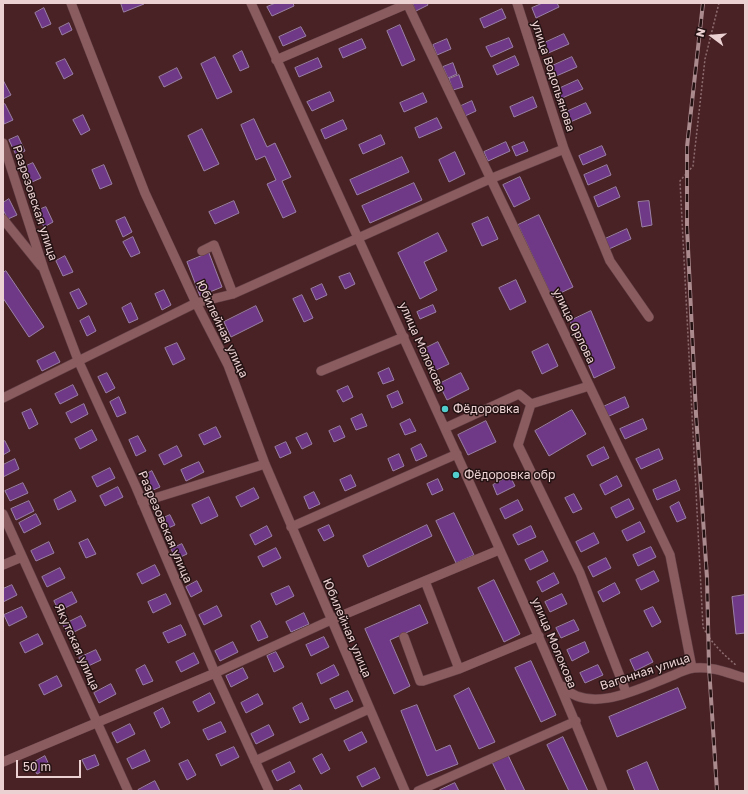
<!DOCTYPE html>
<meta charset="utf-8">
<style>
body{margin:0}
#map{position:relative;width:748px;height:794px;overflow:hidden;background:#492226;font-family:"Golos Text",sans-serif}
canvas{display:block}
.frame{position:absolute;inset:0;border:4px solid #ebd1d2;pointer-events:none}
.north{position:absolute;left:692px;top:16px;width:40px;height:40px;-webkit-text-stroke:3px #241213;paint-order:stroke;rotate:286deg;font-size:11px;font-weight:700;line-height:16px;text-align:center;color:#ebd1d2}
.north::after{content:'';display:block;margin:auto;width:14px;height:18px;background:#ebd1d2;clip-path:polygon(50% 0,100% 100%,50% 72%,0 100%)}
.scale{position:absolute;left:16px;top:760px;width:65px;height:18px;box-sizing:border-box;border:2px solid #ebd1d2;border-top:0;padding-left:5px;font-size:12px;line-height:14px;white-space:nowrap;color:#ebd1d2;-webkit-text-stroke:3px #241213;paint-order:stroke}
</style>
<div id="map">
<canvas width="748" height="794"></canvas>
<div class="frame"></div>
<div class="north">N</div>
<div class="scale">50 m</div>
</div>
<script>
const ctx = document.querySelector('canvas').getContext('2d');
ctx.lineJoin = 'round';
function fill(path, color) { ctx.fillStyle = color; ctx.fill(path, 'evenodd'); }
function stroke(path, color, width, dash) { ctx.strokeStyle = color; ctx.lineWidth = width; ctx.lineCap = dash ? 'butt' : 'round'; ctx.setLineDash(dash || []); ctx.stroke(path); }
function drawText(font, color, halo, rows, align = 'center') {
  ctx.font = font + ' "Golos Text",sans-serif'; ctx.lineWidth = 3; ctx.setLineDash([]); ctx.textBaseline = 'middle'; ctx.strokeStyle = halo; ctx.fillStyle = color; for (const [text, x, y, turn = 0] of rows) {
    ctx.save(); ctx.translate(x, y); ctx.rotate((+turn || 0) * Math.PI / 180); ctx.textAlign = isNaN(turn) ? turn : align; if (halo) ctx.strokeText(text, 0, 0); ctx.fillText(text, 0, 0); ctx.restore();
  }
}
const building = new Path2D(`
 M121 3H143L144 4 124 12Z
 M276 3H293L294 6 272 16 267 7Z
 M413 3H427L428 5 416 11Z
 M543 3H557L559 7 536 18 532 8Z
 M44 8 51 24 42 28 35 13Z
 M502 9 506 18 484 28 480 19Z
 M69 23 72 30 62 35 59 28Z
 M400 25 415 60 402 66 387 31Z
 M301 27 306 36 283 46 279 37Z
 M564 34 569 44 546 54 542 44Z
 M509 38 513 47 491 57 486 47Z
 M362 39 366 48 343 58 339 49Z
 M447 39 451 49 437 55 433 45Z
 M242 51 249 67 240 71 233 56Z
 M515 56 519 65 497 75 493 66Z
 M215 57 232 92 217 99 201 64Z
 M572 57 577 67 554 77 550 67Z
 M318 58 322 67 299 77 295 68Z
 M65 59 73 74 64 79 56 63Z
 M453 63 457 74 448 78 443 67Z
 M177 68 182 78 164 87 159 77Z
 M459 75 463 87 453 90 449 79Z
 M3 80 11 95 3 99Z
 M578 80 583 89 560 99 556 90Z
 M330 92 334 101 312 111 307 102Z
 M423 93 427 102 404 112 400 103Z
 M533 97 537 107 514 117 510 107Z
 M472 101 476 111 465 116 461 106Z
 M586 103 591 113 568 123 564 113Z
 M5 104 13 120 4 124 3 105Z
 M83 115 90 130 81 135 73 120Z
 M437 118 442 128 419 138 415 128Z
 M254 119 267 147 275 143 291 177 282 181 296 212 283 218 267 184 276 180 265 156 256 160 241 125Z
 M343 120 347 129 325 139 321 130Z
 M202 129 219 164 204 171 188 136Z
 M381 135 385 144 363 154 359 145Z
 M18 136 25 151 16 155 9 140Z
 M506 142 510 151 488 161 484 152Z
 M524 142 528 151 516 156 512 147Z
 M602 146 606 155 583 165 579 156Z
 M455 152 465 174 449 182 439 160Z
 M402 157 409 172 357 195 350 180Z
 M33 163 41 178 32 182 24 167Z
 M104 165 112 184 100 189 92 170Z
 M607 165 611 175 588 185 584 175Z
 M520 177 530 199 514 207 503 185Z
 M414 183 422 200 370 223 362 206Z
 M616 187 620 197 598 207 594 197Z
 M9 199 17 215 8 219 3 210V203Z
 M234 201 239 213 215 224 209 212Z
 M649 201 652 225 642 227 638 202Z
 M46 207 53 222 44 227 36 211Z
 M539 215 573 287 552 297 518 225Z
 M125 217 132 232 123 237 116 221Z
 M488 217 498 239 482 246 472 224Z
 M627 229 631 239 609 249 605 239Z
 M438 233 447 251 424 262 437 290 420 299 398 253Z
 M133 237 140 253 131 257 123 242Z
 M209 253 222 287 200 296 187 262Z
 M65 256 73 272 63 276 56 261Z
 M6 271 44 327 29 337 3 298V273Z
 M350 273 355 284 345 289 339 277Z
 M516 280 526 302 510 310 499 288Z
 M322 284 327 295 316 300 311 289Z
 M79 289 87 304 78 309 70 293Z
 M164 290 171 305 162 310 155 294Z
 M302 295 313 318 304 322 293 299Z
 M131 303 138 319 129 323 122 308Z
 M433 305 436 312 420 319 417 312Z
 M256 306 263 321 231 337 224 322Z
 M591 311 615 368 594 378 570 321Z
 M89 316 96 331 87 336 80 321Z
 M438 342 449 364 432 372 422 350Z
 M177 343 185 359 173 365 165 348Z
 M548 344 558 366 542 374 532 352Z
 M55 352 60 362 42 371 37 361Z
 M389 368 394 380 383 384 378 373Z
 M107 373 115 388 106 393 98 377Z
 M461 373 469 389 447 400 439 384Z
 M73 385 78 395 60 404 55 394Z
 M348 386 353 397 343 402 337 391Z
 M398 391 403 403 392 408 387 396Z
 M119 397 126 413 117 417 110 402Z
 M625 397 629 407 607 417 603 407Z
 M84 404 88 414 71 423 66 413Z
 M31 409 38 424 29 429 22 413Z
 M572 410 586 434 549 456 535 431Z
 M362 414 367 426 356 430 351 419Z
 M410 419 416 431 405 435 400 424Z
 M643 419 647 429 625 439 620 429Z
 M486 421 496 442 468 455 458 435Z
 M340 426 345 437 334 442 329 431Z
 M216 427 221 437 204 445 199 435Z
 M92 430 97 440 80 449 75 439Z
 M307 433 312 444 302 449 296 438Z
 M138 436 146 451 136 456 129 440Z
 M5 441 10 451 3 455V442Z
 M286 442 291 453 280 458 275 447Z
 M421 444 427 456 416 461 411 449Z
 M177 446 182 456 164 465 159 455Z
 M604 447 609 458 592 466 587 456Z
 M659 449 663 459 641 469 636 459Z
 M399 454 404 466 393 471 388 459Z
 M15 459 19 469 3 477V465Z
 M199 462 204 472 186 481 181 470Z
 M110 468 115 478 97 487 92 477Z
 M152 471 160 487 151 491 143 476Z
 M351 475 356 486 345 491 340 480Z
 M510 476 515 486 497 495 493 485Z
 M617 476 622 486 605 495 600 485Z
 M438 479 443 490 432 495 427 484Z
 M676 480 680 490 657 500 653 490Z
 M23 483 28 493 10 501 5 491Z
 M118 487 123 497 105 506 100 496Z
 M254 488 259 498 241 507 236 497Z
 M71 491 76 501 58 510 54 500Z
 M314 492 320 504 309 509 304 497Z
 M574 494 582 509 573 513 565 498Z
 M209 497 218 516 201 524 192 505Z
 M629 499 634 509 616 518 611 508Z
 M518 500 523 510 505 519 500 509Z
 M29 501 34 511 16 520 11 509Z
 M679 502 686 518 677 522 670 507Z
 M454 513 474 555 456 563 436 521Z
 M36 514 41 524 24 533 19 523Z
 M170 515 175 525 164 530 159 520Z
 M640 522 645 532 627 541 622 531Z
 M329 525 334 536 324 541 318 530Z
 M427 525 432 536 368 567 363 556Z
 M267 526 272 536 255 545 250 535Z
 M531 526 536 537 518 545 513 535Z
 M594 533 599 543 581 552 576 542Z
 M88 539 96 554 86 558 79 543Z
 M49 542 54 553 36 561 31 551Z
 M182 544 187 554 176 559 171 549Z
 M651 547 656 557 638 566 633 555Z
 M276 548 281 558 263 567 258 557Z
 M543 551 548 561 530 570 525 560Z
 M606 558 611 568 593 577 588 567Z
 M155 565 160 575 142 584 137 574Z
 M60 568 65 578 47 587 42 577Z
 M654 571 659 581 641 590 636 580Z
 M554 573 559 583 542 592 537 582Z
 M494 580 520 634 504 642 478 588Z
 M197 581 202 591 191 597 186 587Z
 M615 583 620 593 603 602 598 592Z
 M12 585 17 595 3 602V589Z
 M289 586 294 596 276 605 271 594Z
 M72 592 77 602 59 611 54 601Z
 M166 594 171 604 153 613 148 602Z
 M562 594 567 604 550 612 545 602Z
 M745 595V633L736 634 732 597Z
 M420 605 428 623 390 640 410 686 394 694 365 629Z
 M217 606 222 616 204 625 199 615Z
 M22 607 27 617 9 626 4 615Z
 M653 607 661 622 652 627 644 611Z
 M304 613 309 624 291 632 286 622Z
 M81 616 86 626 68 635 63 625Z
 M574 620 579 630 561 638 556 628Z
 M260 621 268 637 258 641 251 626Z
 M181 625 186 635 168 643 163 633Z
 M38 634 43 644 25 653 20 643Z
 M324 637 329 647 311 656 306 645Z
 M233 642 238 652 220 661 215 651Z
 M585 642 589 652 572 661 567 650Z
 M96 650 101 660 84 668 79 658Z
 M276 652 284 667 274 672 267 656Z
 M648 652 653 662 635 671 630 660Z
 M194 653 199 663 181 672 176 662Z
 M531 661 556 715 541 722 515 668Z
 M145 665 153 681 143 685 136 670Z
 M334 665 339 675 321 684 317 674Z
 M598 665 603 675 585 683 580 673Z
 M243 668 248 678 231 687 226 676Z
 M57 676 62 686 44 695 39 685Z
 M111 684 116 694 99 703 94 693Z
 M469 688 495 742 479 749 454 696Z
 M678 688 686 708 617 737 609 717Z
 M348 691 353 701 335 709 330 699Z
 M210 693 215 703 198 712 193 702Z
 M258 694 263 704 246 713 241 703Z
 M302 703 309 719 300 723 293 708Z
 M417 705 436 751 450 745 458 764 427 776 401 711Z
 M163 708 170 723 161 728 154 713Z
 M221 722 226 732 208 740 203 730Z
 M130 724 135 734 117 743 112 733Z
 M269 725 274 735 256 744 251 734Z
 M362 732 367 742 349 751 344 741Z
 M563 737 588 791H569L547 745Z
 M234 747 239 757 221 766 216 755Z
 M145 750 150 761 132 769 127 759Z
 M507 753 525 791H506L491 760Z
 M322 754 330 769 321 774 313 759Z
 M95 755 99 765 87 770 82 760Z
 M45 756 50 767 37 774 31 764Z
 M188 760 196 775 187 780 179 764Z
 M290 762 295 772 277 781 272 771Z
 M647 762 659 791H635L627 771Z
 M375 768 380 778 362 787 357 777Z
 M155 781 160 791H138V790Z
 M455 783 459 791H441L440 790Z
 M300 785 303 791H288Z`);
fill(building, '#703988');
stroke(building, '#9a81a5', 1);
const minor = new Path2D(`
 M71 3 145 193 196 303 228 365 265 464 405 791
 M251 3C319 153 388 303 456 453 507 565 558 677 603 791
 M407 3 670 555 692 668
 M276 60 407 4
 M3 143 44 270 78 360 136 487 215 673 269 791
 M564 149 610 261 649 317
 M3 219 41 266
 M202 251 214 245 233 294
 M321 371 404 337
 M3 398 196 303 233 294 490 179 564 149 517 3
 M531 404 518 445 580 573 626 692
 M445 428 519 394 531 404 589 386
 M142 502 265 464
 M3 514 128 791
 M291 527 457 454
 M3 565 22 557
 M425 581 459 669
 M404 637 420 681H423L459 669 539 636
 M562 686C590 716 642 687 674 675 680 672 687 669 694 668 712 666 728 673 745 678
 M255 761 369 709
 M3 762 215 673 331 620 499 550
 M418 791 576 721`);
stroke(minor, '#634146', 10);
stroke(new Path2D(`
 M719 3 705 59 693 166 680 181 703 627C711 643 723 654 737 666`), '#8d6c6f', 1.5, [2, 2]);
stroke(minor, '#8a5c5f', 9);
const rail = new Path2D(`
 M703 3 687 147V227L696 414 707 578 709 667 717 791`);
stroke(rail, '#ab8b8e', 4);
stroke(rail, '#241213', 2.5, [8]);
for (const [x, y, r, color] of [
 [445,409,4,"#52cdcd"],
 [456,475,4,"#52cdcd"]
]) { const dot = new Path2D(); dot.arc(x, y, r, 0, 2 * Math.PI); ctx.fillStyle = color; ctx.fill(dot); stroke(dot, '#241213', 1.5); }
drawText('12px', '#ebd1d2', '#241213', [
 ["улица Водопьянова",553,76,72],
 ["Разрезовская улица",35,203,72],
 ["улица Орлова",574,326,64],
 ["Юбилейная улица",222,329,65],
 ["улица Молокова",422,347,66],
 ["Разрезовская улица",165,527,67],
 ["Юбилейная улица",347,628,67],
 ["улица Молокова",554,643,67],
 ["Якутская улица",77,647,66],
 ["Вагонная улица",645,672,-18]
]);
drawText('12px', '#ebd1d2', '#241213', [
 ["Фёдоровка",453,409],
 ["Фёдоровка обр",464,475]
], 'left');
</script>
